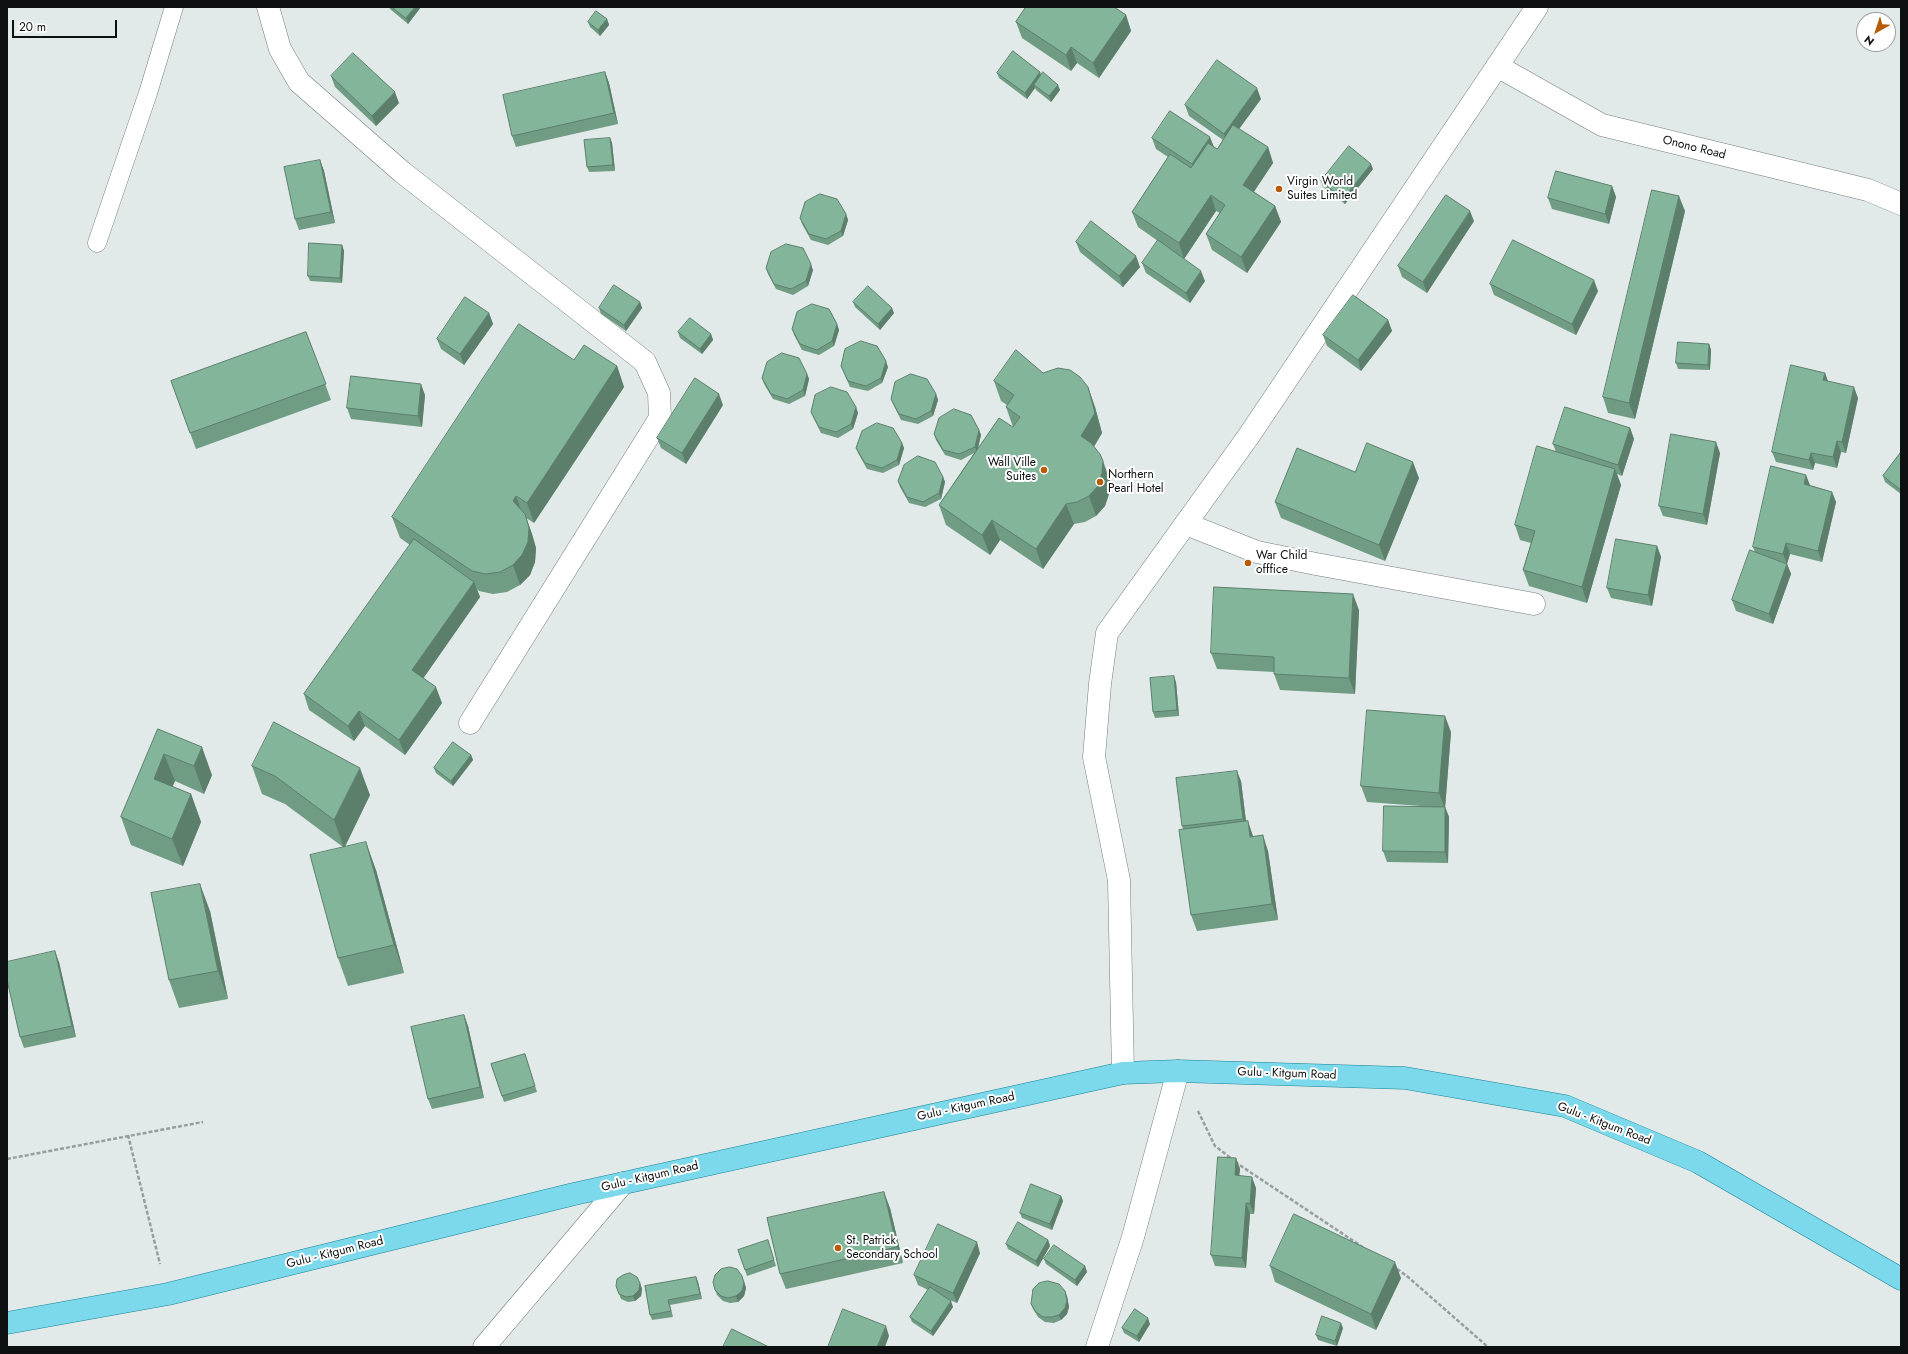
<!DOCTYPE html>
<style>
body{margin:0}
#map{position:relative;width:1908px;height:1354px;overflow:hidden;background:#e1eae9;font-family:Jost,sans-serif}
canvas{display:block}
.frame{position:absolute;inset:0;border:8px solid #0d1010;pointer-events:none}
.north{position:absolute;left:1856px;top:12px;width:40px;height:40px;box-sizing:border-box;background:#fff;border:1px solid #9e9f9f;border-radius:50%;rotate:219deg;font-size:11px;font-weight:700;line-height:16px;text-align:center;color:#0d1010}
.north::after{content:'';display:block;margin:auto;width:14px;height:18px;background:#b85b07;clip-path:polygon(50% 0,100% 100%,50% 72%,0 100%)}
.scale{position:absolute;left:12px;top:20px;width:105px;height:18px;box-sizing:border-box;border:2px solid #0d1010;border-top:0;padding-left:5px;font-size:12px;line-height:14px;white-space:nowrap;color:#0d1010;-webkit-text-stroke:3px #fff;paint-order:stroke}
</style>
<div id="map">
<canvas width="1908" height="1354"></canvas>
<div class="frame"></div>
<div class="north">N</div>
<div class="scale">20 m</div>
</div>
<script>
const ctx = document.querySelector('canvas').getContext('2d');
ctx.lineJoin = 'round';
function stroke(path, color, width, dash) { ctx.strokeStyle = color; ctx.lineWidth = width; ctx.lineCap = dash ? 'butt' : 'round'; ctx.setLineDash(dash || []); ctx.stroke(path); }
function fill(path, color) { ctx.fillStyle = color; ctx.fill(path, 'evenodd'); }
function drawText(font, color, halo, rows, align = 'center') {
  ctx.font = font + ' Jost,sans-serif'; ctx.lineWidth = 4; ctx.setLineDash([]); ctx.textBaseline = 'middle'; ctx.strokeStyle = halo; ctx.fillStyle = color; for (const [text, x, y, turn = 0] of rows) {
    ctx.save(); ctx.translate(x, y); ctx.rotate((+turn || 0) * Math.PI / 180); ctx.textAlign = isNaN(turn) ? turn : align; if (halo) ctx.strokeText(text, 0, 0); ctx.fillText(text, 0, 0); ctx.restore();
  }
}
const service = new Path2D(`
 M97 243 148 93 174 7`);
const minor = new Path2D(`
 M268 7 280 49 299 82 402 172 645 362 659 393 660 418 470 723
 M1497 66 1602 125 1868 190 1901 204
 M1186 524 1257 552 1316 564 1534 604
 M1123 1073 1119 880 1094 757 1100 684 1107 633 1248 437 1537 7
 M484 1347 623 1183
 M1097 1347 1133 1237 1178 1071`);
const primary = new Path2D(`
 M7 1323 168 1294 574 1194 1123 1073 1178 1071 1405 1078 1565 1106 1698 1162 1901 1279`);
stroke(service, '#767e7d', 19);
stroke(minor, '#767e7d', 23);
stroke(primary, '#1b8295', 23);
stroke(new Path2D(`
 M1198 1111 1215 1146 1232 1159
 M128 1135 160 1264
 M7 1159 203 1122
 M1235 1162 1364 1248
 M1397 1269 1408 1277 1488 1347`), '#979e9d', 2.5, [4, 2]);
stroke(service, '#fff', 18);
stroke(minor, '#fff', 22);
stroke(primary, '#7bd9eb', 22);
fill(new Path2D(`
 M389 7H421L408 24 390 9Z
 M1026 7H1115L1126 15 1131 31 1099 78 1077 63 1071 71 1022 38 1016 22Z
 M607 19 609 25 600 36 590 27 588 22Z
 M605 72 609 83 618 124 516 147 512 136Z
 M997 73 1041 74 1060 90 1051 102 1036 90 1035 88 1027 99 999 78Z
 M331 76 399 103 376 126 335 87Z
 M1261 99 1239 129 1268 147 1273 163 1254 192 1275 206 1281 222 1247 273 1212 250 1206 234 1220 213 1216 211 1184 259 1205 281 1190 303 1146 273 1142 263 1158 241 1138 227 1132 212 1168 157 1156 149 1152 138 1213 146 1217 149 1223 140 1189 116 1185 105Z
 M610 138 612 143 615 171 589 172 587 167Z
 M320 160 324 171 335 223 299 230 295 219Z
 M1373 169 1345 204 1323 187 1321 181Z
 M1612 186 1616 197 1609 224 1552 209 1548 198Z
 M1685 211 1635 419 1608 413 1603 397Z
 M846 214 848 220 843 236 828 245 811 240 802 224 800 218Z
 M1474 221 1427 293 1402 277 1398 266Z
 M1076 242 1140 267 1123 287 1080 252Z
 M342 245 344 251 342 283 310 281 308 276Z
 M766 268 813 270 808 286 793 295 776 289 768 274Z
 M1490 284 1598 291 1576 335 1494 295Z
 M640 302 642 308 626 331 601 314 599 308Z
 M853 302 894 313 880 330 855 307Z
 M489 313 493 324 464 365 441 349 437 339Z
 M1388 320 1392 331 1361 371 1327 346 1323 335Z
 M837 324 839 330 834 346 819 355 802 350 794 335 792 329Z
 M306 332 331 400 196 449 171 381Z
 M678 332 711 334 713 340 702 354 680 338Z
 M1709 344 1711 350 1710 370 1678 369 1676 363Z
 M574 360 617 366 624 387 534 523 526 518 532 534 536 548 535 562 530 575 520 585 507 592 493 594 479 591 477 589 480 597 423 678 442 703 405 755 365 726 354 741 309 710 304 694 410 545 400 538 392 517Z
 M841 366 888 367 882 383 868 391 850 387 843 371Z
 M1043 373 1088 387 1095 407 1102 433 1094 447 1110 481 1109 494 1105 506 1096 516 1085 522 1074 524 1043 569 1000 540 990 555 946 525 939 505 974 453 961 460 945 455 936 440 934 434 979 430 981 435 978 448 1013 427 1006 407 1007 405 1001 401 994 381Z
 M1825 373 1828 382 1858 398 1846 453 1841 452 1837 468 1815 463 1813 470 1776 462 1772 452Z
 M807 374 809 379 805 396 789 404 773 399 764 384 762 378Z
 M936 394 938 400 933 416 918 424 901 420 893 404 891 399Z
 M425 395 422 427 351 419 347 408Z
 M723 405 686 464 661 448 657 438Z
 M856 407 858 413 853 429 838 438 821 433 813 417 811 412Z
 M1630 428 1634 439 1622 476 1617 474 1621 485 1587 603 1529 586 1523 570 1531 543 1520 540 1515 525 1556 452 1553 444Z
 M902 443 904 448 899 465 883 473 867 469 858 453 856 448Z
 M1901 452V494L1885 482 1883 476Z
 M1720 453 1707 525 1663 516 1659 506Z
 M1355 472 1419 478 1385 561 1281 518 1275 502Z
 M943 477 945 482 941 499 925 507 909 503 900 487 898 481Z
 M1810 485 1832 492 1836 502 1822 562 1790 554 1787 564 1791 574 1773 624 1736 611 1732 600 1755 552 1753 547Z
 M1657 546 1661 557 1652 606 1611 598 1607 588Z
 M1359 610 1355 694 1280 690 1274 674V672L1217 669 1211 653Z
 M1176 682 1179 716 1155 718 1153 712Z
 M158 729 212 775 204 794 175 781 172 787 191 794 201 822 183 866 131 845 121 817Z
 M1451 732 1445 807 1449 817 1448 863 1387 862 1383 851 1421 806 1367 802 1361 786Z
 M471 755 473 760 453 786 436 773 434 768Z
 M252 766 370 795 345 847 376 870 404 973 348 986 338 958 343 847 285 804 262 794Z
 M1241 781 1246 821 1253 836 1268 851 1278 920 1197 931 1191 915 1183 829 1182 826Z
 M210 911 228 999 179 1008 169 980Z
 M59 962 76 1037 24 1048 20 1037Z
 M464 1015 468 1026 484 1098 432 1109 428 1099Z
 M525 1054 537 1092 504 1102 491 1064Z
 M1236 1158 1240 1169 1239 1176 1256 1188 1254 1214H1250L1246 1268 1215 1266 1211 1255Z
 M1061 1196 1063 1201 1052 1230 1022 1218 1020 1213Z
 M890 1208 903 1263 786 1289 780 1274Z
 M768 1240 776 1266 747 1276 738 1250Z
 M1048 1240 1050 1246 1038 1267 1008 1249 1006 1244Z
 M980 1253 957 1303 947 1299 953 1307 933 1336 912 1322 910 1317 928 1290 918 1285 914 1275Z
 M1044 1259 1085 1266 1087 1272 1077 1286 1046 1264Z
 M1270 1266 1401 1278 1376 1330 1275 1282Z
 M696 1277 698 1282 702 1299 670 1305 673 1317 652 1320 650 1315 645 1286Z
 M744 1281 746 1288 744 1296 738 1302 730 1303 723 1301 717 1295 715 1290Z
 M640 1283 642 1289 641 1296 635 1301 628 1302 621 1299 616 1286Z
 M1067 1296 1069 1307 1067 1314 1061 1320 1054 1323 1045 1322 1038 1317 1033 1309 1031 1304Z
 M1150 1324 1139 1342 1124 1333 1122 1328Z
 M1343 1328 1337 1346 1318 1340 1316 1335Z`), '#719c84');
fill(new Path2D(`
 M415 7H421L408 24 406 18Z
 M1126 15 1131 31 1099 78 1093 63Z
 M607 19 609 25 600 36 598 30Z
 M1071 47 1077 63 1071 71 1066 55Z
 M605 72 609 83 618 124 614 113Z
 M1040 72 1042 77 1034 85 1035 88 1027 99 1025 93Z
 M1058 85 1060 90 1051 102 1049 96Z
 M1257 88 1261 99 1228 144 1224 134Z
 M395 92 399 103 376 126 372 116Z
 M1210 137 1214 147 1196 175 1192 164Z
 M610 138 612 143 615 171 613 165Z
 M1268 147 1273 163 1248 200 1243 185Z
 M320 160 324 171 335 223 331 212Z
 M1371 164 1373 169 1345 204 1343 199Z
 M1612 186 1616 197 1609 224 1605 214Z
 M1211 195 1216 211 1184 259 1179 243Z
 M1679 196 1685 211 1635 419 1629 403Z
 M1275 206 1281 222 1247 273 1241 257Z
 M1470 211 1474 221 1427 293 1423 282Z
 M846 214 848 220 843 236 841 231Z
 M342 245 344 251 342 283 340 278Z
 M1136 256 1140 267 1123 287 1119 276Z
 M811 264 813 270 808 286 806 281Z
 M1201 271 1205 281 1190 303 1186 293Z
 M1594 280 1598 291 1576 335 1572 324Z
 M640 302 642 308 626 331 624 325Z
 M892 308 894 313 880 330 878 324Z
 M489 313 493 324 464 365 460 354Z
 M1388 320 1392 331 1361 371 1358 360Z
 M837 324 839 330 834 346 832 341Z
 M711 334 713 340 702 354 700 349Z
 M1709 344 1711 350 1710 370 1708 365Z
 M886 361 888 367 882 383 881 378Z
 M617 366 624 387 534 523 527 503Z
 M1825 373 1829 384 1823 380Z
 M807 374 809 379 805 396 803 390Z
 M421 384 425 395 422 427 418 416Z
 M1088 387 1095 407 1102 433 1088 456 1081 436Z
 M1854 387 1858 398 1846 453 1842 442Z
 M719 394 723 405 686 464 682 453Z
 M936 394 938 400 933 416 931 411Z
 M856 407 858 413 853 429 851 424Z
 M1630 428 1634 439 1622 476 1618 465Z
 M979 430 981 435 977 452 975 447Z
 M1837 441 1841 452 1837 468 1833 457Z
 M1716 442 1720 453 1707 525 1703 514Z
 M902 443 904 448 899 465 897 460Z
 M1811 453 1815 463 1813 470 1809 460Z
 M1103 461 1110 481 1109 494 1105 506 1096 516 1089 496Z
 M1413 462 1419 478 1385 561 1379 545Z
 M1615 469 1621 485 1587 603 1582 587Z
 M1806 475 1810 485 1808 495 1804 484Z
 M943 477 945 482 941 499 939 493Z
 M1832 492 1836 502 1822 562 1818 551Z
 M516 496 523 516 513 501Z
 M1066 504 1074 524 1043 569 1036 549Z
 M525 514 532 534 536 548 535 562 530 575 520 585 513 565Z
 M992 520 1000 540 990 555 982 535Z
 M1786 543 1790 554 1787 564 1791 574 1773 624 1769 614 1787 564 1783 554Z
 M1657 546 1661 557 1652 606 1648 595Z
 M474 582 480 597 418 686 412 670Z
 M1353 594 1359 610 1355 694 1349 678Z
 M1174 676 1176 682 1179 716 1177 710Z
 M436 687 442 703 405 755 399 740Z
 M359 711 365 726 354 741 348 726Z
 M1445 716 1451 732 1445 809 1439 793Z
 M202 747 212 775 204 794 194 766Z
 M164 754 175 781 164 806 154 779Z
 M471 755 473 760 453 786 451 781Z
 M360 768 370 795 344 848 334 820Z
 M1237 771 1241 781 1247 830 1243 819Z
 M191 794 201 822 183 866 172 839Z
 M1445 807 1449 817 1448 863 1445 852Z
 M1248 821 1253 836 1250 837Z
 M1263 835 1268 851 1278 920 1272 904Z
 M366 842 376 870 404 973 394 945Z
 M200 884 210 911 228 999 218 971Z
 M55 951 59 962 76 1037 72 1026Z
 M464 1015 468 1026 484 1098 480 1087Z
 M1236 1158 1240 1169 1238 1186 1235 1175Z
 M1252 1177 1256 1188 1254 1214 1250 1204Z
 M884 1192 890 1208 903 1263 897 1247Z
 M1061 1196 1063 1201 1052 1230 1050 1224Z
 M1246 1203 1250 1214 1246 1268 1242 1258Z
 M1048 1240 1050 1246 1038 1267 1036 1261Z
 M977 1242 980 1253 957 1303 953 1293Z
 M1395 1262 1401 1278 1376 1330 1371 1314Z
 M1085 1266 1087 1272 1077 1286 1075 1280Z
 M742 1276 746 1288 744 1296 738 1302 736 1296Z
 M696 1277 698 1282 702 1299 700 1294Z
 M640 1283 642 1289 641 1296 635 1301 633 1296Z
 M1065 1291 1067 1296 1069 1307 1067 1314 1061 1320 1059 1315Z
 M951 1301 953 1307 933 1336 931 1331Z
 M1148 1318 1150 1324 1139 1342 1137 1336Z
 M1341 1323 1343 1328 1337 1346 1335 1341Z
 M886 1326 889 1336 885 1347H877Z`), '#5c7f6c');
const building = new Path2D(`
 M392 7H415L406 18Z
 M1026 7H1114L1126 15 1093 63 1071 47 1066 55 1016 22Z
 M596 11 607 19 598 30 588 22Z
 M1013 51 1040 72 1025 93 997 73Z
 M353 53 395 92 372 116 331 76Z
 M1217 60 1257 88 1224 134 1185 105Z
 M605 72 614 113 512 136 503 95Z
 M1043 72 1058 85 1049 96 1034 85Z
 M1170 111 1210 137 1192 164 1152 138Z
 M1233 125 1268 147 1243 185 1275 206 1241 257 1206 234 1225 205 1211 195 1179 243 1132 212 1170 154 1191 168 1208 143 1217 149Z
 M610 138 613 165 587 167 584 140Z
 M1349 146 1371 164 1343 199 1321 181Z
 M320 160 331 212 295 219 284 167Z
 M1556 171 1612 186 1605 214 1548 198Z
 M1652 190 1679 196 1629 403 1603 397Z
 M820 194 837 199 846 214 841 231 826 239 809 234 800 218 805 202Z
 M1446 195 1470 211 1423 282 1398 266Z
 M1091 221 1136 256 1119 276 1076 242Z
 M1158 240 1201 271 1186 293 1142 263Z
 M1513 240 1594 280 1572 324 1490 284Z
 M309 243 342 245 340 278 308 276Z
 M786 244 803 248 811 264 806 281 791 289 774 284 766 268 771 252Z
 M614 285 640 302 624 325 599 308Z
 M868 286 892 308 878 324 853 302Z
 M1353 295 1388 320 1358 360 1323 335Z
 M465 297 489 313 460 354 437 339Z
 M812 304 829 309 837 324 832 341 817 350 800 344 792 329 797 312Z
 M690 318 711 334 700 349 678 332Z
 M519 324 574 360 584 345 617 366 527 503 516 496 513 501 525 514 529 528 528 542 522 555 513 565 500 572 486 574 472 571 392 517Z
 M306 332 326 384 190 433 171 381Z
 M861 341 877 346 886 361 881 378 866 386 848 381 841 366 845 349Z
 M1678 342 1709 344 1708 365 1676 363Z
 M1016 350 1043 373 1058 368 1070 370 1080 377 1088 387 1095 413 1081 436 1091 443 1100 454 1103 461 1102 473 1098 486 1089 496 1077 502 1066 504 1036 549 992 520 982 535 939 505 999 418 1013 427 1020 417 1006 407 1014 395 994 381Z
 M782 353 799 358 807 374 803 390 787 399 771 394 762 378 767 362Z
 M1791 365 1825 373 1823 380 1854 387 1842 442 1837 441 1833 457 1811 453 1809 460 1772 452Z
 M911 374 927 379 936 394 931 411 916 419 899 414 891 399 895 382Z
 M351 376 421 384 418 416 347 408Z
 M695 378 719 394 682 453 657 438Z
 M831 387 847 392 856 407 851 424 836 432 819 427 811 412 815 395Z
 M1565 407 1630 428 1618 465 1553 444Z
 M954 409 971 415 979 430 975 447 959 454 943 450 934 434 939 418Z
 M877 423 893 428 902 443 897 460 882 468 865 463 856 448 862 431Z
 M1671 434 1716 442 1703 514 1659 506Z
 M1367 443 1413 462 1379 545 1275 502 1297 448 1355 472Z
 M1537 446 1615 469 1582 587 1523 570 1535 531 1515 525Z
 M1901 452V490L1883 476Z
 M918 456 935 462 943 477 939 493 923 502 907 497 898 481 904 465Z
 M1771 466 1806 475 1804 484 1832 492 1818 551 1786 543 1783 554 1753 547Z
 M414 539 474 582 412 670 436 687 399 740 359 711 348 726 304 694Z
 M1616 539 1657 546 1648 595 1607 588Z
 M1750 550 1787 564 1769 614 1732 600Z
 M1214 587 1353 594 1349 678 1274 674V657L1211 653Z
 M1174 676 1177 710 1153 712 1150 678Z
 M1367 710 1445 716 1439 793 1361 786Z
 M274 722 360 768 334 820 275 776 252 766Z
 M158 729 202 747 194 766 164 754 154 779 191 794 172 839 121 817Z
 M453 742 471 755 451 781 434 768Z
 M1237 771 1243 819 1182 826 1176 778Z
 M1384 806 1445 807V852L1383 851Z
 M1248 821 1250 837 1263 835 1272 904 1191 915 1179 830Z
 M366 842 394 945 338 958 310 855Z
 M200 884 218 971 169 980 151 893Z
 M55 951 72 1026 20 1037 7 980V962Z
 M464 1015 480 1087 428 1099 411 1027Z
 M525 1054 535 1086 502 1096 491 1064Z
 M1218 1157 1236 1158 1235 1175 1252 1177 1250 1204 1246 1203 1242 1258 1211 1255Z
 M1031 1184 1061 1196 1050 1224 1020 1213Z
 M884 1192 897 1247 780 1274 767 1218Z
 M1294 1214 1395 1262 1371 1314 1270 1266Z
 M1018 1222 1048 1240 1036 1261 1006 1244Z
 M938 1224 977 1242 953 1293 914 1275Z
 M768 1240 774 1260 745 1270 738 1250Z
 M1054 1245 1085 1266 1075 1280 1044 1259Z
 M730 1267 737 1269 742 1276 744 1283 742 1291 736 1296 728 1298 721 1296 715 1290 713 1282 715 1275 721 1269Z
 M630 1273 637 1277 640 1283 639 1290 633 1296 626 1297 619 1294 616 1286 617 1279 623 1275Z
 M696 1277 700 1294 668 1300 671 1311 650 1315 645 1286Z
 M1048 1281 1059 1284 1065 1291 1067 1301 1065 1308 1059 1315 1052 1317H1043L1036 1312 1031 1304 1033 1289 1039 1283Z
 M930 1287 951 1301 931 1331 910 1317Z
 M843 1309 886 1326 877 1347H828Z
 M1135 1309 1148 1318 1137 1336 1122 1328Z
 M1322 1316 1341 1323 1335 1341 1316 1335Z
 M732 1329 769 1347H723Z`);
fill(building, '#83b59a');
stroke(building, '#5c7f6c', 1);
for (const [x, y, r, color] of [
 [1279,189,4,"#b85b07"],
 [1044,470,4,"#b85b07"],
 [1100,482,4,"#b85b07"],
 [1248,563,4,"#b85b07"],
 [838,1248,4,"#b85b07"]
]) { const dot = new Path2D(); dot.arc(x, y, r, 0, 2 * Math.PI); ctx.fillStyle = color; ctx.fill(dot); stroke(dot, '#fff', 1.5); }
drawText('12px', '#0d1010', '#fff', [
 ["Onono Road",1694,148,14],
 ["Gulu - Kitgum Road",1287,1074,2],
 ["Gulu - Kitgum Road",966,1107,-12],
 ["Gulu - Kitgum Road",1604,1124,21],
 ["Gulu - Kitgum Road",650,1177,-13],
 ["Gulu - Kitgum Road",335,1253,-14]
]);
drawText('12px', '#0d1010', '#fff', [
 ["Virgin World",1287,182],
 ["Suites Limited",1287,196],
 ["Wall Ville",1036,463,"right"],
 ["Suites",1036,477,"right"],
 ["Northern",1108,475],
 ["Pearl Hotel",1108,489],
 ["War Child",1256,556],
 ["offfice",1256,570],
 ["St. Patrick",846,1241],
 ["Secondary School",846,1255]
], 'left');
</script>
